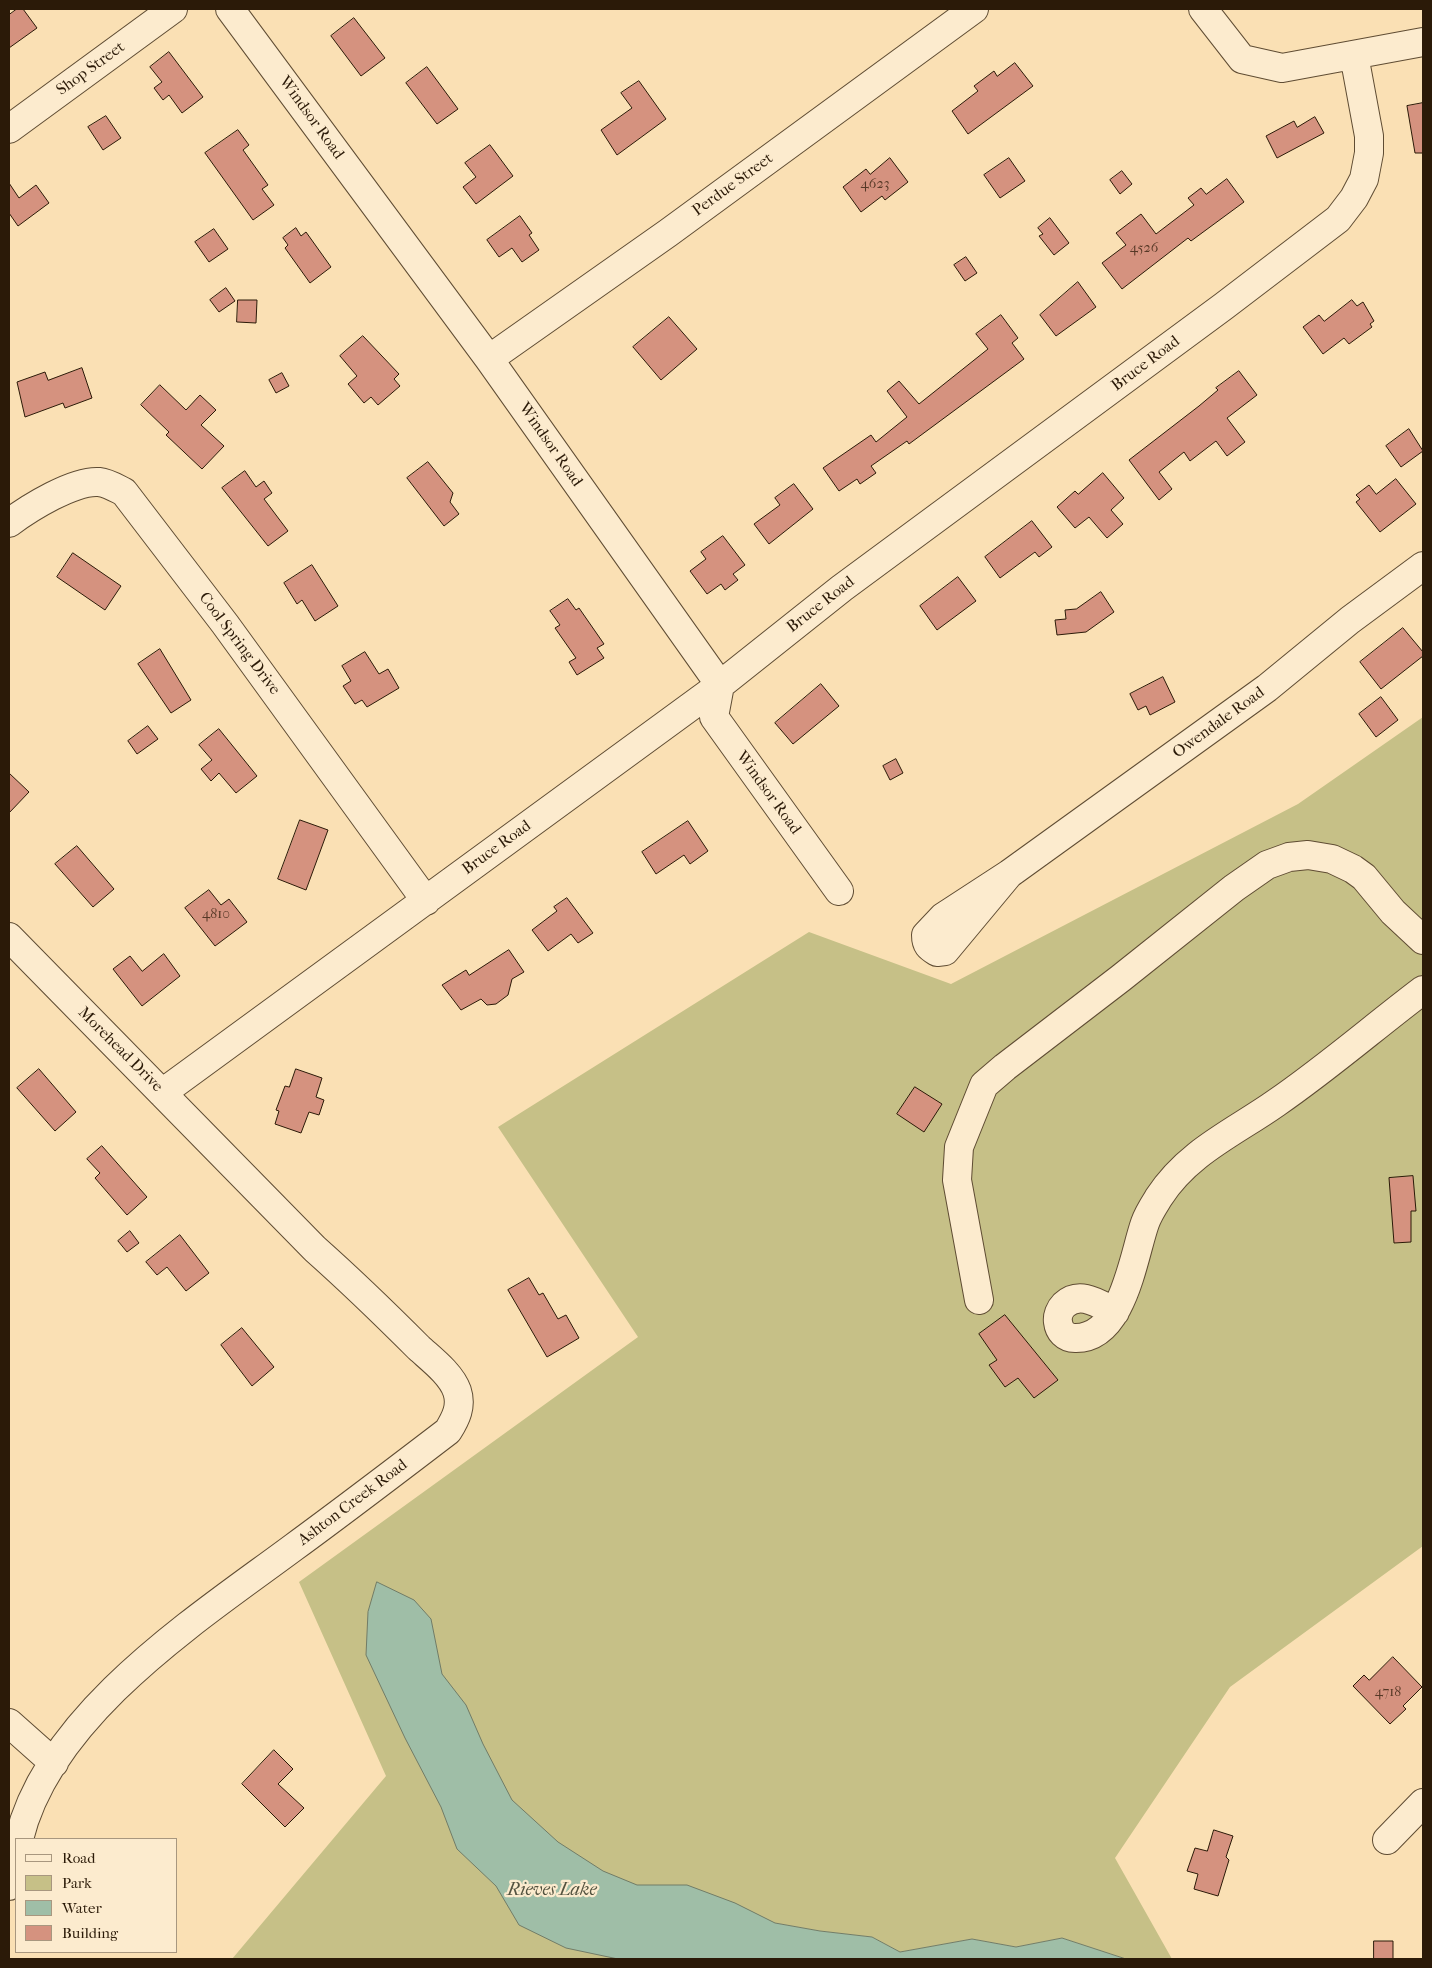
<!DOCTYPE html>
<style>
body{margin:0}
#map{position:relative;width:1432px;height:1968px;overflow:hidden;background:#fae0b4;font-family:"IM FELL French Canon",serif}
canvas{display:block}
.frame{position:absolute;inset:0;border:10px solid #2b1a08;pointer-events:none}
.legend{position:absolute;left:15px;top:1838px;width:162px;height:115px;box-sizing:border-box;background:#fcebce;border:1px solid #a8977f;margin:0;padding:6px 9px;list-style:none;font-size:15px;color:#2b1a08}
.legend li{display:flex;align-items:center;gap:10px;height:25px}
.legend b{width:25px;border:1px solid #a8977f}
</style>
<div id="map">
<canvas width="1432" height="1968"></canvas>
<div class="frame"></div>
<ul class="legend">
<li><b style="height:6px;background:#fcebce"></b>Road</li>
<li><b style="height:14px;background:#c6c087"></b>Park</li>
<li><b style="height:14px;background:#9fbea7"></b>Water</li>
<li><b style="height:14px;background:#d5927f"></b>Building</li>
</ul>
</div>
<script>
const ctx = document.querySelector('canvas').getContext('2d');
ctx.lineJoin = 'round';
function fill(path, color) { ctx.fillStyle = color; ctx.fill(path, 'evenodd'); }
function stroke(path, color, width, dash) { ctx.strokeStyle = color; ctx.lineWidth = width; ctx.lineCap = dash ? 'butt' : 'round'; ctx.setLineDash(dash || []); ctx.stroke(path); }
function drawText(font, color, halo, rows, align = 'center') {
  ctx.font = font + ' "IM FELL French Canon",serif'; ctx.lineWidth = 4.5; ctx.setLineDash([]); ctx.textBaseline = 'middle'; ctx.strokeStyle = halo; ctx.fillStyle = color; for (const [text, x, y, turn = 0] of rows) {
    ctx.save(); ctx.translate(x, y); ctx.rotate((+turn || 0) * Math.PI / 180); ctx.textAlign = isNaN(turn) ? turn : align; if (halo) ctx.strokeText(text, 0, 0); ctx.fillText(text, 0, 0); ctx.restore();
  }
}
fill(new Path2D(`
 M1423 717V1546L1230 1687 1115 1858 1172 1959H1126L1062 1938 1016 1947 972 1939 900 1952 872 1937 820 1931 775 1923 792 1959H232L386 1776 299 1582 638 1337 498 1127 809 932 951 984 1298 804Z`), '#c6c087');
const water = new Path2D(`
 M377 1582 414 1600 431 1619 442 1674 466 1705 483 1744 512 1800 558 1842 603 1871 637 1885H687L735 1903 775 1923 820 1931 872 1937 900 1952 972 1939 1016 1947 1062 1938 1126 1959H618L566 1948 519 1925 496 1886 457 1849 441 1807 405 1738 366 1655 368 1612Z`);
fill(water, '#9fbea7');
stroke(water, '#717c67', 1);
const building = new Path2D(`
 M17 9H23L37 28 9 48V15Z
 M354 18 385 58 361 76 331 36Z
 M169 52 203 97 182 113 169 95 163 100 154 88 162 82 150 67Z
 M1015 63 1033 86 968 134 952 111 978 91 974 86 994 71 997 76Z
 M427 67 458 109 437 124 406 83Z
 M639 81 666 119 617 155 601 130 632 108 621 93Z
 M1423 103V153H1415L1407 106Z
 M106 116 121 138 103 150 88 127Z
 M1315 117 1324 133 1277 158 1266 136 1294 121 1297 127Z
 M238 130 249 145 243 150 268 185 262 189 274 205 253 220 205 153Z
 M490 145 513 176 476 204 463 187 476 177 465 163Z
 M890 158 908 182 885 200 882 196 861 212 843 187 866 169 870 174Z
 M1009 158 1025 181 1000 198 984 175Z
 M1122 171 1132 184 1120 194 1110 180Z
 M1227 179 1244 202 1191 241 1188 238 1122 289 1102 263 1126 245 1116 233 1141 214 1156 234 1194 205 1188 198 1201 188 1206 194Z
 M9 183 19 198 36 185 49 203 18 226 9 213Z
 M520 216 532 233 529 235 539 250 522 262 512 248 499 257 487 240Z
 M1050 218 1069 243 1054 255 1039 236 1043 234 1038 228Z
 M296 228 301 236 306 232 331 267 310 283 285 248 288 245 283 238Z
 M214 229 228 249 209 262 195 242Z
 M966 257 977 273 965 281 954 265Z
 M1078 282 1096 307 1056 336 1040 315Z
 M226 288 235 301 219 312 210 300Z
 M238 300H257L256 323 237 322Z
 M1352 300 1357 306 1363 302 1374 321 1370 324 1372 327 1349 344 1344 338 1323 354 1303 327 1319 315 1324 321Z
 M1001 315 1018 338 1012 343 1024 359 909 444 907 441 871 466 876 473 860 484 857 479 839 491 823 468 871 435 876 442 907 417 887 391 899 381 919 404 988 349 976 334Z
 M669 317 697 349 661 380 633 347Z
 M363 336 399 374 394 379 400 386 378 405 371 397 364 403 348 384 357 376 340 356Z
 M82 368 92 398 65 408 63 403 25 417 17 382 45 372 48 380Z
 M1239 371 1257 395 1227 418 1245 442 1227 456 1216 441 1190 461 1184 452 1159 472 1172 489 1159 500 1129 460 1199 406 1218 390 1216 388Z
 M282 373 289 386 276 393 269 380Z
 M160 385 186 410 200 395 216 410 201 425 224 446 202 469 166 435 169 432 141 405Z
 M1409 429 1423 451 1401 467 1386 446Z
 M428 462 453 493 450 502 459 514 444 526 407 478Z
 M245 471 256 487 264 481 272 493 264 499 288 531 268 546 222 488Z
 M1103 473 1124 498 1111 510 1123 524 1107 538 1089 517 1075 528 1057 507 1075 491 1078 494Z
 M1396 479 1416 504 1380 532 1356 502 1360 499 1356 495 1369 485 1376 494Z
 M794 484 813 509 769 544 754 524 780 505 775 498Z
 M1032 521 1052 547 1039 557 1035 552 1000 578 985 557Z
 M723 536 745 565 733 574 738 580 725 590 721 584 707 594 690 571 706 559 701 552Z
 M73 553 121 586 105 610 57 577Z
 M312 565 338 606 315 621 302 600 297 604 284 583Z
 M958 577 976 601 937 630 920 606Z
 M1101 592 1114 612 1086 632 1057 635 1055 620 1066 619 1065 610 1076 609Z
 M568 599 576 610 579 608 604 644 597 648 604 658 577 675 569 662 576 658 555 628 560 625 550 611Z
 M1403 628 1423 652V656L1381 689 1360 662Z
 M160 649 191 700 171 713 138 664Z
 M365 652 379 674 388 669 399 688 367 707 362 700 355 704 343 686 351 681 342 666Z
 M1163 677 1175 702 1150 715 1146 706 1138 710 1130 694Z
 M821 684 839 706 793 744 775 723Z
 M1381 697 1398 720 1376 737 1359 714Z
 M148 726 158 739 137 754 128 741Z
 M219 729 257 776 236 793 219 773 211 781 201 769 212 760 199 745Z
 M896 759 903 773 890 780 883 766Z
 M9 773 29 792 9 813Z
 M300 820 328 830 306 890 278 879Z
 M688 821 708 851 690 864 684 855 656 874 642 852Z
 M77 846 114 889 93 907 55 864Z
 M209 890 221 905 229 899 247 922 215 946 185 908Z
 M567 898 593 933 578 943 571 934 548 951 532 930 557 911 554 907Z
 M509 950 524 972 512 979 508 995 496 1004 487 1005 481 999 461 1010 442 985 466 970 469 975Z
 M164 954 180 976 142 1006 113 969 130 956 142 971Z
 M39 1069 76 1112 55 1131 17 1088Z
 M296 1069 322 1078 316 1097 324 1100 319 1115 309 1112 301 1133 275 1124 279 1111 276 1110 285 1086 289 1087Z
 M915 1087 942 1104 924 1132 897 1114Z
 M102 1146 147 1197 127 1215 95 1178 100 1173 87 1159Z
 M1413 1176 1416 1211H1411V1242L1394 1243 1389 1178Z
 M130 1231 139 1243 127 1252 118 1241Z
 M180 1235 209 1273 186 1291 167 1267 157 1275 146 1262Z
 M529 1278 539 1295 543 1293 558 1319 566 1315 579 1338 547 1357 508 1290Z
 M1005 1315 1058 1380 1034 1398 1018 1378 1005 1387 989 1365 997 1360 979 1334Z
 M242 1328 274 1367 252 1386 221 1345Z
 M1393 1657 1422 1687 1403 1706 1406 1709 1390 1724 1353 1686 1364 1675 1369 1680Z
 M274 1750 293 1769 278 1784 304 1808 285 1827 242 1784Z
 M1214 1830 1233 1836 1226 1857 1229 1860 1218 1896 1194 1889 1198 1874 1187 1871 1195 1848 1207 1851Z
 M1374 1941H1393V1959H1374Z`);
fill(building, '#d5927f');
stroke(building, '#2b1a08', 1);
const minor = new Path2D(`
 M230 9 489 359 720 685 714 717 839 891
 M1203 9 1242 59 1282 68 1423 42
 M9 129 173 9
 M489 359 668 233 974 9
 M9 523C29 508 74 480 99 482 108 483 116 488 124 492L225 624 426 901
 M1009 874 945 951 937 952C929 947 926 945 926 935L943 917 1009 874 1267 688 1350 620 1423 566
 M9 937 315 1249C351 1281 385 1314 419 1348 431 1359 451 1374 457 1391 462 1406 456 1418 448 1431 397 1470 346 1509 294 1547 197 1619 49 1714 19 1839
 M162 1093 720 685 842 588 1224 306 1338 219 1354 198 1364 179 1369 153V136L1354 55
 M979 1300 957 1180 959 1147 984 1085 1005 1067 1121 978 1234 888 1267 865 1289 857 1308 855 1332 859 1353 869 1364 877 1393 912 1423 940
 M1115 1312C1099 1304 1080 1290 1064 1305 1060 1309 1057 1316 1058 1322 1059 1331 1065 1338 1075 1338 1123 1339 1133 1257 1145 1223 1148 1214 1154 1205 1159 1197 1188 1152 1235 1132 1276 1103 1327 1068 1374 1027 1423 990
 M9 1723 54 1763
 M1387 1840 1423 1803
 M9 1886 16 1849`);
stroke(minor, '#5f4c33', 30);
stroke(minor, '#fcebce', 28);
drawText('14px', '#563826', null, [
 ["4623",875,185],
 ["4526",1144,249],
 ["4810",216,915],
 ["4718",1388,1693]
]);
drawText('16px', '#2b1a08', '#fcebce', [
 ["Shop Street",91,69,-36],
 ["Windsor Road",311,118,54],
 ["Perdue Street",733,185,-36],
 ["Bruce Road",1146,364,-37],
 ["Windsor Road",550,445,55],
 ["Bruce Road",821,605,-38],
 ["Cool Spring Drive",239,644,53],
 ["Owendale Road",1219,723,-36],
 ["Windsor Road",768,793,54],
 ["Bruce Road",497,848,-36],
 ["Morehead Drive",120,1050,45],
 ["Ashton Creek Road",353,1503,-37]
]);
drawText('italic 18px', '#545340', '#fcebce', [
 ["Rieves Lake",552,1891]
]);
</script>
